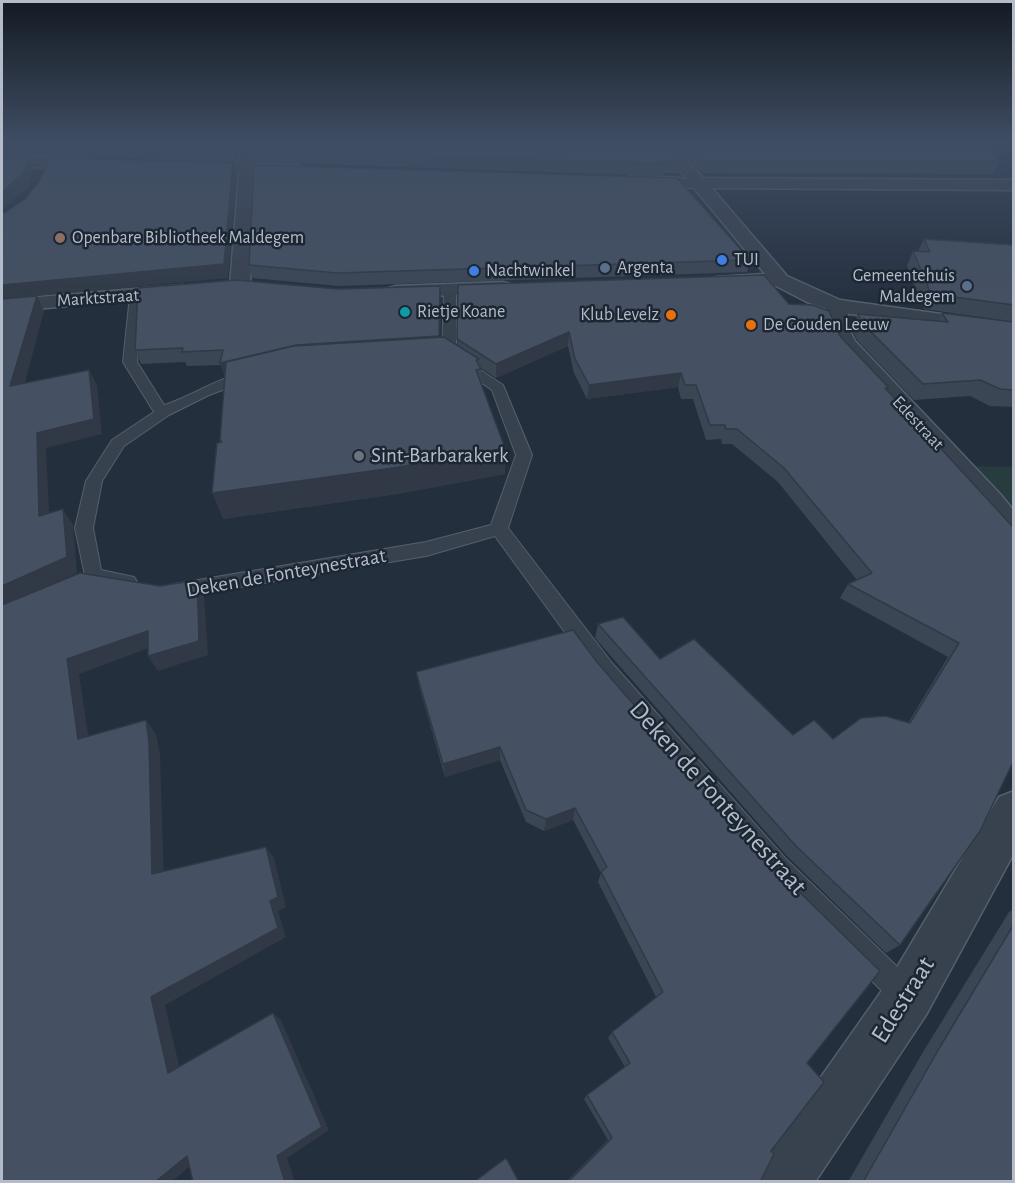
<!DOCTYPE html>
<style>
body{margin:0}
#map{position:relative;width:1015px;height:1183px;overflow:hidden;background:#242f3e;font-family:"Alegreya Sans",sans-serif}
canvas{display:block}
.frame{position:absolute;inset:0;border:3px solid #b4bcc9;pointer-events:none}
</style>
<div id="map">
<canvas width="1015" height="1183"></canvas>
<div class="frame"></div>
</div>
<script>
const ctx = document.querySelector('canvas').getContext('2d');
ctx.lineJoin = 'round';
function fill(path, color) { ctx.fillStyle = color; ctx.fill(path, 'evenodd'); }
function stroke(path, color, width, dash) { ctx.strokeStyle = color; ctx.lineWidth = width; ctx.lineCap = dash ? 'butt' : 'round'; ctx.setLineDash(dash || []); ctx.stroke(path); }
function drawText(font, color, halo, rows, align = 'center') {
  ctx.font = font + ' "Alegreya Sans",sans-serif'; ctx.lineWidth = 5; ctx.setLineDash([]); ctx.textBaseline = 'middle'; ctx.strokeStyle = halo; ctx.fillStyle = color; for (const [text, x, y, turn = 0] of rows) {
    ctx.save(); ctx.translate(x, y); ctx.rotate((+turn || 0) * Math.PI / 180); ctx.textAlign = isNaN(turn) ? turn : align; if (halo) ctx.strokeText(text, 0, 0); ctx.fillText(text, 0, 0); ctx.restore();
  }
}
fill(new Path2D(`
 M969 466 1013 467V522Z`), '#263c3f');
const service = new Path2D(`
 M450 286 456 290V354L503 385 532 455 508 528 612 663 785 858 918 987 923 997 918 1007 908 1012 898 1007 767 876 596 675 495 536 426 556 174 598 167 596 164 591 167 586 174 584 426 542 491 525 516 455 492 390 442 356 444 290Z
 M136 292 142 296 137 362 164 405C186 400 232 368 255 374L257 377 209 395 169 415 124 446 102 481 97 507 93 528 101 570 134 577 137 582 134 587 127 589 86 580 75 528 86 481 112 440 154 412 123 362 130 296Z`);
const minor = new Path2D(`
 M656 143H671L703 178 1014 180V190L699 188 693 186Z
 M837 300 845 301 848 306V327L855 341 1001 495 1014 511V545L1003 542 981 509 837 349C828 336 820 315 829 301Z
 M1014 791V853L926 1015 815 1182H753L761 1162 890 979 999 797Z`);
const tertiary = new Path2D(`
 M242 143H256L253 164 299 165 307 170 299 175 255 173 250 285 247 289H233L230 285 239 173 191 172 183 167 191 162 238 164Z
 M2 156 92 159 100 164 92 169 2 166Z
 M635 175 705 180 787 276 840 300 1014 324V338L837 312 807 302 776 286 716 285 713 281 716 277 765 274 694 188 629 183 627 180 629 177Z
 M503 282 510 284 513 288 510 292 396 298 389 296 386 292 389 288 396 286Z
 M183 285 190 287 193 291 190 295 2 312V300Z`);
stroke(service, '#565f6c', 2);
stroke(minor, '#565f6c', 3);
stroke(tertiary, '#565f6c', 3);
fill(service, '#38414e');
fill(minor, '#38414e');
fill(tertiary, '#38414e');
fill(new Path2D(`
 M2 143H240L236 162 2 155Z
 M673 143H985L999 161 993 174 702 173Z
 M253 150 681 161 679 173H664L663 176 256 162Z
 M924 239 1014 245V322L924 309 907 266 913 251H918Z
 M750 260 747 272 339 286 252 278 249 265Z
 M441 299 440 337 458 346 457 339 789 304 840 336 889 388 887 391 1014 528 900 945 886 953 787 856 595 638 598 624 793 735 833 739 908 723 948 657 840 598 848 584 857 580 778 482 732 444H722L721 439 706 440 693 399H681L678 387 587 399 574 373 568 346 496 378 479 367 481 369V384L505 448V474L397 494 223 519 221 442 220 440 225 377 221 365 187 366 185 362 141 364 135 350Z
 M942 313 1014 322V407L990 406 970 396 914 400 857 340 852 329 858 314 938 321Z
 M573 630 807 1063 771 1151 761 1180 762 1182H566L608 1140 584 1099 587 1095 625 1067 608 1038 612 1032 656 997 598 882 601 873 573 820 544 831 526 822 500 760 445 777 419 686 416 672Z
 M1014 909V1182H848L923 1052 1009 912Z`), '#3b4654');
fill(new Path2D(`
 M235 143H240L236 162 233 150Z
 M29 157 34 169 29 186 2 210V192Z
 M233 163 237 175 228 278 37 296 44 311 20 401 10 386 2 300V285Z
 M440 286 441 299 440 350 439 336Z
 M569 332 568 346 496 378V364Z
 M296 345 225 377 220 363Z
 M89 370 97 385 102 434 46 448 50 531 39 516 37 433Z
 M681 373 678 387 587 399 589 385Z
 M505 448V474L397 494 223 519 212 493Z
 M63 509 73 525 77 573 2 607V586Z
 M197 580 204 596 208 655 158 671 148 656Z
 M148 631 157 645 79 674 91 753 78 739 67 659Z
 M146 720 156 734 160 755 164 885 152 874Z
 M500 747V760L445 777 443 764Z
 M575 808 573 820 544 831 546 819Z
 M266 847 274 858 286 907 278 911 286 937 165 1005 182 1078 168 1073 151 997 270 901Z
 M273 1013 281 1020 329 1130 287 1158 295 1182H285L277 1156Z
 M187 1156 200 1158 171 1182H155Z`), '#303945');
const building = new Path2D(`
 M2 143H235L233 150Z
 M254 143H666L681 161H663L665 164 253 150Z
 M686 143H985L999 161H704Z
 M2 156 29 157 23 173 2 192Z
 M50 158 233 163 224 264 2 285V213L6 212 25 199 40 180Z
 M254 165 677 178 750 260 337 273 249 265Z
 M924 239 1014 245V305L931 294 913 251 930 252Z
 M764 275 789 304 813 305 829 311 840 336 889 388H885L1014 528V760L980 831 900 945 796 846 598 624 623 617 660 659 694 639 793 735 814 720 833 739 861 718 885 716 910 723 959 643 848 584 872 573 784 468 737 429H726L725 425H710L696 385H685L681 373 589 385 575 359 569 332 496 364 457 339 458 285Z
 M236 280 337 289 440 286 439 336 296 345 220 363 223 350 182 352 183 348 135 350 138 288Z
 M37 296 10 386 89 370 94 419 37 433 39 516 63 509 67 557 2 586V299Z
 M942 313 1014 322V390L1000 389 980 380 923 384 863 324 858 314 948 322Z
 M444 337 479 359 476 360 481 369 476 370 505 448 393 468 212 493 217 443 222 442 220 440 226 362 294 346Z
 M80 573 160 586 197 580 199 641 148 656V631L67 659 78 739 146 720 149 742 152 874 266 847 278 897 270 901 278 928 151 997 168 1073 273 1013 322 1127 277 1156 285 1182H193L187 1156 155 1182H2V605Z
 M573 630 597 662 774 867 880 971 807 1063 824 1082 771 1151 774 1154 761 1180 762 1182H568L612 1138 587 1095 630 1063 612 1032 663 992 601 872 607 867 575 808 546 819 526 810 500 747 443 764 416 672Z
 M1014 924V1182H863L940 1047Z
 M506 1158 519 1182H474Z`);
fill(building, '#455162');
stroke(building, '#303945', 1.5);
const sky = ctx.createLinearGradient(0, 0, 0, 309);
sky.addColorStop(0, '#141a22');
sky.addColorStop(0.46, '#3f4d63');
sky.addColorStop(1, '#3f4d6300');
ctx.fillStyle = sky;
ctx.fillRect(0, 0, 1015, 309);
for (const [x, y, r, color] of [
 [60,238,6,"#8d6e63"],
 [722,260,6,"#3f7fe0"],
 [605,268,6,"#5c6f8a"],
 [474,271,6,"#3f7fe0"],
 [967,286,6,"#5c6f8a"],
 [405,312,6,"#0f9aa8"],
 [671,315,6,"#e8710a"],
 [751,325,6,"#e8710a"],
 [359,456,6,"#6b7280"]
]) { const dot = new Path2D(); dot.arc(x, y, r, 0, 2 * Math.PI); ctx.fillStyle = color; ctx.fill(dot); stroke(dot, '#1d2633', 2); }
drawText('18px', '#b4bcc9', '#1d2633', [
 ["Openbare Bibliotheek Maldegem",72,238],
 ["TUI",734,260],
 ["Argenta",617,268],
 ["Nachtwinkel",486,271],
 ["Gemeentehuis",955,276,"right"],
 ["Maldegem",955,297,"right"],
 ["Rietje Koane",417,312],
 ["Klub Levelz",659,315,"right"],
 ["De Gouden Leeuw",763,325]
], 'left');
drawText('18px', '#b4bcc9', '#1d2633', [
 ["Marktstraat",98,298,-4],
 ["Edestraat",918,423,47]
]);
drawText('21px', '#b4bcc9', '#1d2633', [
 ["Sint-Barbarakerk",371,456]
], 'left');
drawText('21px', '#b4bcc9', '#1d2633', [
 ["Deken de Fonteynestraat",286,573,-10]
]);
drawText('26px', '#b4bcc9', '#1d2633', [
 ["Deken de Fonteynestraat",718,798,48],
 ["Edestraat",903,1000,-58]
]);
</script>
